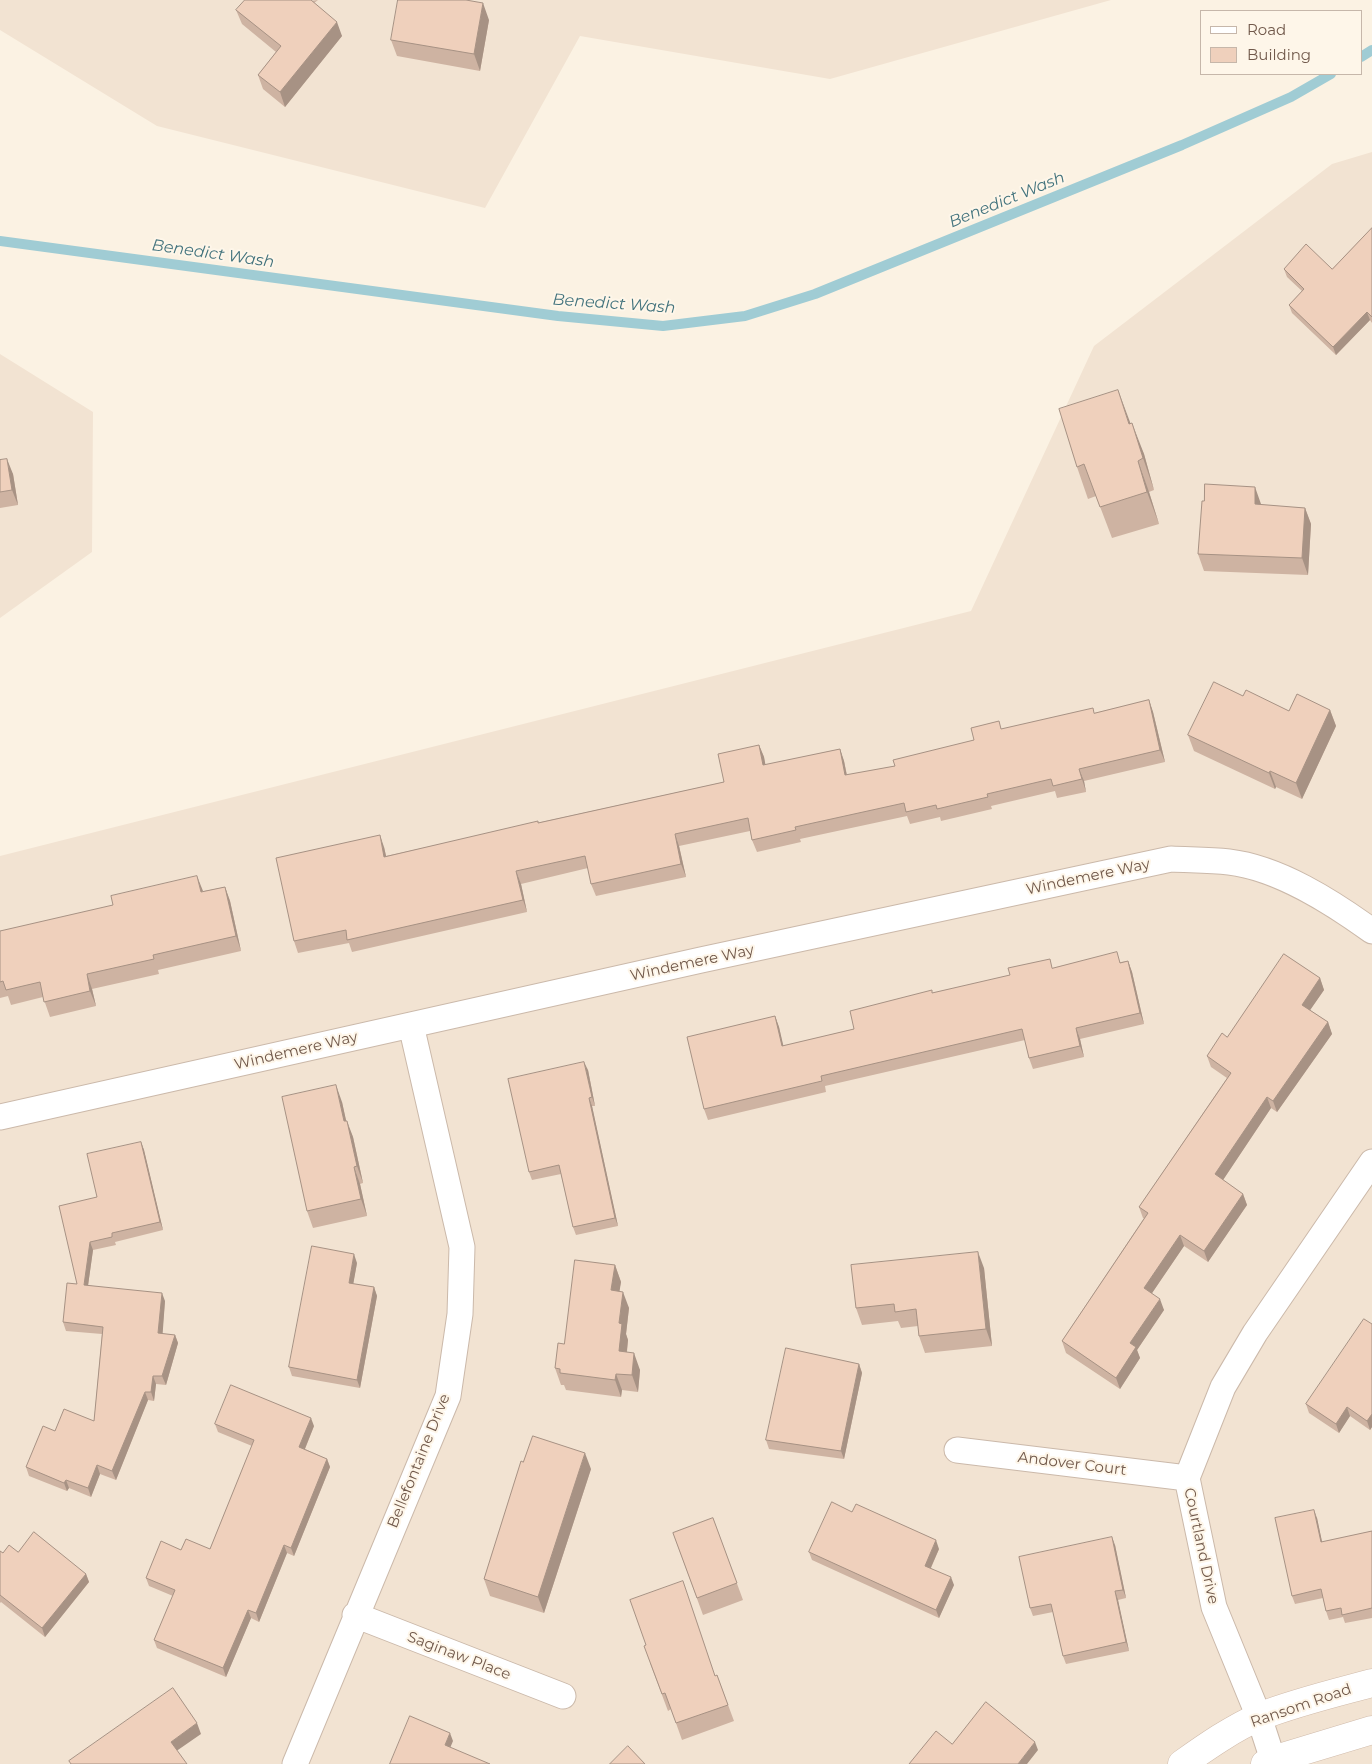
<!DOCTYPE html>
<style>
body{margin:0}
#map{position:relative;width:1372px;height:1764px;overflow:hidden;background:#fbf2e3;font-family:Montserrat,sans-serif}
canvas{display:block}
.legend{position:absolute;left:1200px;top:10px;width:162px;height:65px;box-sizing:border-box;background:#fef6e9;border:1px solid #c6b7aa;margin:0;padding:6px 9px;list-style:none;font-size:15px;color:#71594b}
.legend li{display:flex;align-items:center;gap:10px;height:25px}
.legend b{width:25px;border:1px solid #c6b7aa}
</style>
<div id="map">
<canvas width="1372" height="1764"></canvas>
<ul class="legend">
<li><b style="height:6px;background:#fff"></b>Road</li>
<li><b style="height:14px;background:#efd0bc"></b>Building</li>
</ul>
</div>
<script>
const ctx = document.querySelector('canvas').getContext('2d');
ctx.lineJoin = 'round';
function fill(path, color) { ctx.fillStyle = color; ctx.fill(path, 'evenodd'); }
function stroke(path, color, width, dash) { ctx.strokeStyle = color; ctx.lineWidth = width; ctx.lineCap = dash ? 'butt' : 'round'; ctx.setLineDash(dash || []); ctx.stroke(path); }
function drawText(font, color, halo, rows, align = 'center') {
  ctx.font = font + ' Montserrat,sans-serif'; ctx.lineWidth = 4; ctx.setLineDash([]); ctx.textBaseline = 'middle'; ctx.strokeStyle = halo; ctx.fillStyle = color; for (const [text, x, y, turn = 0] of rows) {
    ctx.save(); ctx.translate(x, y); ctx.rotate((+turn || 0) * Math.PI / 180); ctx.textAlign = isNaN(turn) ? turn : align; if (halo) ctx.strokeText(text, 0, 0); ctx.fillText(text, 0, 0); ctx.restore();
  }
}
fill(new Path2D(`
 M0 0H1111L830 79 580 36 485 208 157 126 0 30Z
 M1372 152V1764H0V856L971 611 1094 346 1332 164Z
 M0 354 93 412 92 552 0 618Z`), '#f2e3d2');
stroke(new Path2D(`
 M1361 57 1372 50
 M0 241 558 316 663 326 745 316 815 294 1182 145 1291 97 1331 74`), '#a0ccd4', 10);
const street = new Path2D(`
 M0 1117 701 960 1171 859C1190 860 1210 860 1229 862 1279 868 1332 902 1372 931
 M957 1450 1187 1478
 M355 1615 563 1696
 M1273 1760 1259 1717 1214 1607 1187 1478 1223 1387 1255 1333 1372 1162
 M295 1764 448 1396 460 1314 462 1247 411 1025`);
const secondary = new Path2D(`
 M1182 1764C1206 1747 1233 1728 1261 1716 1297 1702 1335 1693 1372 1683
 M1265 1764 1273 1760 1372 1730`);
stroke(street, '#cbb9aa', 27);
stroke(secondary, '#d0bbab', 29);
stroke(street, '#fff', 25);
stroke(secondary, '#fff', 28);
fill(new Path2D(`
 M318 0 314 3 342 36 285 107 263 89 258 75 276 52 242 24 236 10Z
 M489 20 480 71 397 56 391 40Z
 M1372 228V323L1370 320 1336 355 1292 313 1289 305 1302 291 1287 277 1284 269H1332Z
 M1130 424 1144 454 1154 490 1149 492 1159 524 1112 538 1096 496 1088 499 1077 467Z
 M0 460 13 474 18 505 0 508Z
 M1261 504V505L1305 508 1311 524 1308 575 1204 571 1198 554Z
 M1243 696 1289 711 1330 710 1336 726 1302 799 1276 787 1275 789 1194 751 1188 735Z
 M1149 700 1153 712 1165 762 1084 781 1086 792 1057 798 1055 791 991 806 992 809 941 821 940 817 910 824 907 816 800 839 801 842 757 852 752 840 750 831 679 846 686 877 596 896 591 884 588 868 521 884 527 912 352 952 349 943 298 953 294 941 384 847 386 856 724 782 759 745 764 757 765 765 840 749 844 761 847 775 895 766 974 740 1002 729 1095 713Z
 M225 887 230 901 241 951 158 970 159 974 92 989 96 1006 50 1017 43 997 11 1005 8 996 0 998V931Z
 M1128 961 1132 972 1144 1024 1080 1039 1084 1057 1033 1069 1029 1058 1025 1040 825 1086 826 1092 708 1120 704 1109 775 1016 779 1027 783 1046 854 1029 933 993 1053 968 1121 962Z
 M1320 978 1324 990 1310 1010 1328 1022 1332 1034 1277 1112 1271 1108 1223 1180 1243 1194 1247 1205 1208 1262 1184 1246 1152 1293 1164 1310 1137 1350 1140 1358 1120 1389 1066 1353 1062 1341 1144 1218H1143L1139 1207 1227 1078 1211 1067 1207 1056 1227 1037Z
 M588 1070 595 1106H592L618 1226 576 1235 573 1227 561 1174 532 1180 529 1172Z
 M342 1102 346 1121 353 1137 363 1183 360 1184 367 1216 313 1228 307 1211Z
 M141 1142 144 1150 163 1230 115 1242 116 1245 93 1250 88 1285 165 1301 162 1334 175 1335 178 1343 166 1385 156 1384 154 1401 148 1400 116 1480 100 1474 91 1497 69 1488 67 1491 29 1476 26 1467 55 1431 94 1421 102 1334 66 1331 63 1322 77 1284 97 1197Z
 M357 1263 353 1284 374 1287 377 1296 360 1388 292 1376 289 1367Z
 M615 1265 621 1282 619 1291 629 1308 626 1334 628 1340 627 1352 640 1370 638 1392 622 1390 621 1397 566 1390 564 1385H561L555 1368 564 1344Z
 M984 1268 992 1346 925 1353 919 1336 918 1326 901 1328 898 1321 862 1325 856 1308Z
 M1372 1324V1427L1370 1430 1350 1416 1339 1433 1309 1413 1306 1404Z
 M859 1364 862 1373 844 1459 769 1449 766 1440Z
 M215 1424 314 1426 305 1449 327 1459 330 1467 294 1556 287 1553 259 1622 251 1618 226 1677 157 1648 154 1640 173 1596 149 1586 146 1578 181 1550 210 1549 252 1446 218 1432Z
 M523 1462 591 1469 544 1613 490 1596 484 1579Z
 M713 1518 743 1600 703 1615 673 1533Z
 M1317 1518 1322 1542 1372 1531V1618L1345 1623 1343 1617 1329 1620 1326 1611 1323 1598 1295 1604 1292 1596Z
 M1115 1545 1126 1598 1118 1600 1129 1651 1066 1664 1063 1656 1053 1612 1033 1616 1030 1608Z
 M939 1549 931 1568 954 1585 939 1618 812 1560 809 1552Z
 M0 1551 3 1553 18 1552 86 1574 89 1582 45 1637 1 1602 0 1603Z
 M650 1663 716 1676 717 1675 734 1721 682 1740 671 1709 668 1711Z`), '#ceb3a2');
fill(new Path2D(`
 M483 3 489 20 480 71 474 54Z
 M337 22 342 36 285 107 280 92Z
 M1367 312 1370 320 1336 355 1333 347Z
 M1118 390 1130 422 1140 456 1129 424Z
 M1132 423 1144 454 1154 490 1143 458Z
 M7 459 13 474 18 505 12 490Z
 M1138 461 1149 492 1159 524 1147 492Z
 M1255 487 1261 504V521L1255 504Z
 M1305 508 1311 524 1308 575 1302 558Z
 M1149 700 1153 712 1165 762 1160 750Z
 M1330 710 1336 726 1302 799 1296 783Z
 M759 745 764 757 768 778 763 765Z
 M840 749 844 761 849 787 845 775Z
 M1079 769 1084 781 1086 792 1082 779Z
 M1270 771 1276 787 1275 789 1269 773Z
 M675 834 679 846 686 877 681 864Z
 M380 835 384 847 389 869 384 857Z
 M516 871 521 884 527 912 523 900Z
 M197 876 203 891 201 892Z
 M225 887 230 901 241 951 236 936Z
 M1128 961 1132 972 1144 1024 1140 1013Z
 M87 974 92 989 96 1006 90 991Z
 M1320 978 1324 990 1306 1016 1302 1005Z
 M775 1016 779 1027 786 1057 782 1046Z
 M1328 1022 1332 1034 1277 1112 1273 1101Z
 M1076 1028 1080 1039 1084 1057 1080 1046Z
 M584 1062 588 1070 595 1106 592 1097Z
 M336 1085 342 1102 350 1138 344 1121Z
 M1267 1097 1271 1108 1219 1186 1215 1174Z
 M589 1098 592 1106 618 1226 615 1218Z
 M347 1121 353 1137 363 1183 357 1166Z
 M141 1142 144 1150 163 1230 160 1222Z
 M354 1167 360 1184 367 1216 361 1199Z
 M1243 1194 1247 1205 1208 1262 1204 1251Z
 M1180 1235 1184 1246 1148 1299 1144 1288Z
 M90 1242 93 1250 87 1293 84 1285Z
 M978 1252 984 1268 992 1346 986 1329Z
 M354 1254 357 1263 352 1291 349 1283Z
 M615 1265 621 1282 617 1307 611 1290Z
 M374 1287 377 1296 360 1388 357 1380Z
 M623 1292 629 1308 626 1334 628 1340 625 1368 619 1351V1323Z
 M162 1293 165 1301 162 1342 158 1333Z
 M1160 1299 1164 1310 1137 1350 1140 1358 1120 1389 1116 1378 1130 1343Z
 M175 1335 178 1343 166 1385 162 1376Z
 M634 1353 640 1370 638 1392 632 1375Z
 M859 1364 862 1373 844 1459 841 1451Z
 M616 1374 622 1390 621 1397 615 1380Z
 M153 1376 156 1384 154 1401 151 1392Z
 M145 1392 148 1400 116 1480 112 1471Z
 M1347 1407 1350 1416 1339 1433 1336 1424Z
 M1372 1414V1427L1370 1430 1367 1421Z
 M311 1418 314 1426 302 1456 299 1447Z
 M585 1453 591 1469 544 1613 538 1597Z
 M327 1459 330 1467 294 1556 291 1548Z
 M97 1465 100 1474 91 1497 88 1488Z
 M66 1480 69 1488 67 1491 64 1483Z
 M1314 1510 1317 1518 1324 1551 1321 1542Z
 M1112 1537 1115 1545 1126 1598 1123 1590Z
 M936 1540 939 1549 928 1574 925 1566Z
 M284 1545 287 1553 259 1622 256 1613Z
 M86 1574 89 1582 45 1637 42 1628Z
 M951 1577 954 1585 939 1618 936 1610Z
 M1115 1591 1118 1600 1129 1651 1126 1642Z
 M248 1610 251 1618 226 1677 223 1668Z
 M197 1723 201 1734 175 1752 171 1742Z
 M450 1733 453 1741 448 1753 445 1745Z
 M1035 1742 1038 1750 1027 1764H1018Z`), '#a79284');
const building = new Path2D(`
 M245 0H311L337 22 280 92 258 75 281 46 236 10Z
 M398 0H466L483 3 474 54 391 40Z
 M1372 228V317L1367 312 1333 347 1289 305 1304 289 1284 269 1306 244 1332 269Z
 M1118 390 1129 424 1132 423 1143 458 1138 461 1147 492 1100 507 1084 464 1077 467 1059 409Z
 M7 459 12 490 0 492V460Z
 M1205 484 1255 487V504L1305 508 1302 558 1198 554 1202 501H1204Z
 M1214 682 1243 696 1246 690 1289 711 1297 694 1330 710 1296 783 1270 771 1269 773 1188 735Z
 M1149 700 1160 750 1079 769 1082 779 1053 786 1051 779 987 794 988 797 937 809 936 805 906 812 904 803 795 827 796 830 752 840 748 818 675 834 681 864 591 884 585 856 516 871 523 900 347 940 346 930 294 941 276 858 380 835 384 857 538 821V823L724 782 718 754 759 745 763 765 840 749 845 775 895 766 893 760 974 740 971 728 999 721 1001 729 1093 708 1094 713Z
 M197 876 201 892 225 887 236 936 153 955 154 959 87 974 90 991 44 1002 40 982 6 990 3 981 0 982V931L113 905 111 896Z
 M1117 952 1120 963 1128 961 1140 1013 1076 1028 1080 1046 1029 1058 1022 1029 821 1076 822 1081 704 1109 687 1037 775 1016 782 1046 854 1029 850 1011 932 990V993L1010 975 1008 968 1050 959 1052 968Z
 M1284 954 1320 978 1302 1005 1328 1022 1273 1101 1267 1097 1215 1174 1243 1194 1204 1251 1180 1235 1144 1288 1160 1299 1130 1343 1136 1347 1116 1378 1062 1341 1148 1213 1139 1207 1231 1073 1207 1056 1222 1033 1227 1037Z
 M584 1062 592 1097 589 1098 615 1218 573 1227 559 1165 529 1172 508 1079Z
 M336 1085 344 1121H347L357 1166 354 1167 361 1199 307 1211 282 1097Z
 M141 1142 160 1222 112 1233V1237L90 1242 84 1285 162 1293 158 1333 175 1335 162 1376H153L151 1392H145L112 1471 97 1465 88 1488 66 1480 64 1483 26 1467 43 1426 55 1431 64 1409 94 1421 103 1327 63 1322 67 1283 77 1284 59 1206 97 1197 87 1154Z
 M312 1246 354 1254 349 1283 374 1287 357 1380 289 1367Z
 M978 1252 986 1329 919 1336 916 1309 895 1312 894 1304 856 1308 851 1265Z
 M575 1260 615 1265 611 1290 623 1292 619 1323 622 1324 619 1351 634 1353 632 1375 616 1374 615 1380 560 1373V1369L555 1368 558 1343 564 1344Z
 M1364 1319 1372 1324V1414L1367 1421 1347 1407 1336 1424 1306 1404Z
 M786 1348 859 1364 841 1451 766 1440Z
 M231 1385 311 1418 299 1447 327 1459 291 1548 284 1545 256 1613 248 1610 223 1668 154 1640 175 1590 146 1578 161 1541 181 1550 186 1539 210 1549 254 1440 215 1424Z
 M533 1436 585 1453 538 1597 484 1579 521 1461 523 1462Z
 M832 1502 852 1512 856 1504 936 1540 925 1566 951 1577 936 1610 809 1552Z
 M1314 1510 1321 1542 1372 1531V1608L1342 1615 1341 1608 1326 1611 1321 1589 1292 1596 1275 1518Z
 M713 1518 737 1583 697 1598 673 1533Z
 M34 1532 86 1574 42 1628 0 1595V1551L3 1553 9 1545 18 1552Z
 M1112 1537 1123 1590 1115 1591 1126 1642 1063 1656 1051 1604 1030 1608 1019 1557Z
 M683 1581 715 1676 717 1675 728 1705 676 1723 665 1693 662 1694 644 1646 646 1645 630 1600Z
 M173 1688 197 1723 171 1742 187 1764H71L69 1761Z
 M986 1702 1035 1742 1018 1764H909L936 1731 952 1744Z
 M410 1716 450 1733 445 1745 490 1764H390Z
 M628 1746 645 1764H610Z`);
fill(building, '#efd0bc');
stroke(building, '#a79284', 1);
drawText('15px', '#71594b', '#fef6e9', [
 ["Windemere Way",1088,877,-12],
 ["Windemere Way",692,963,-12],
 ["Windemere Way",296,1051,-13],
 ["Bellefontaine Drive",419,1461,-68],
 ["Andover Court",1072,1464,7],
 ["Courtland Drive",1201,1546,78],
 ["Saginaw Place",459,1656,21],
 ["Ransom Road",1301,1706,-19]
]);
drawText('italic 16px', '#43737d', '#fef6e9', [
 ["Benedict Wash",1007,200,-22],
 ["Benedict Wash",213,254,8],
 ["Benedict Wash",614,304,4]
]);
</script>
